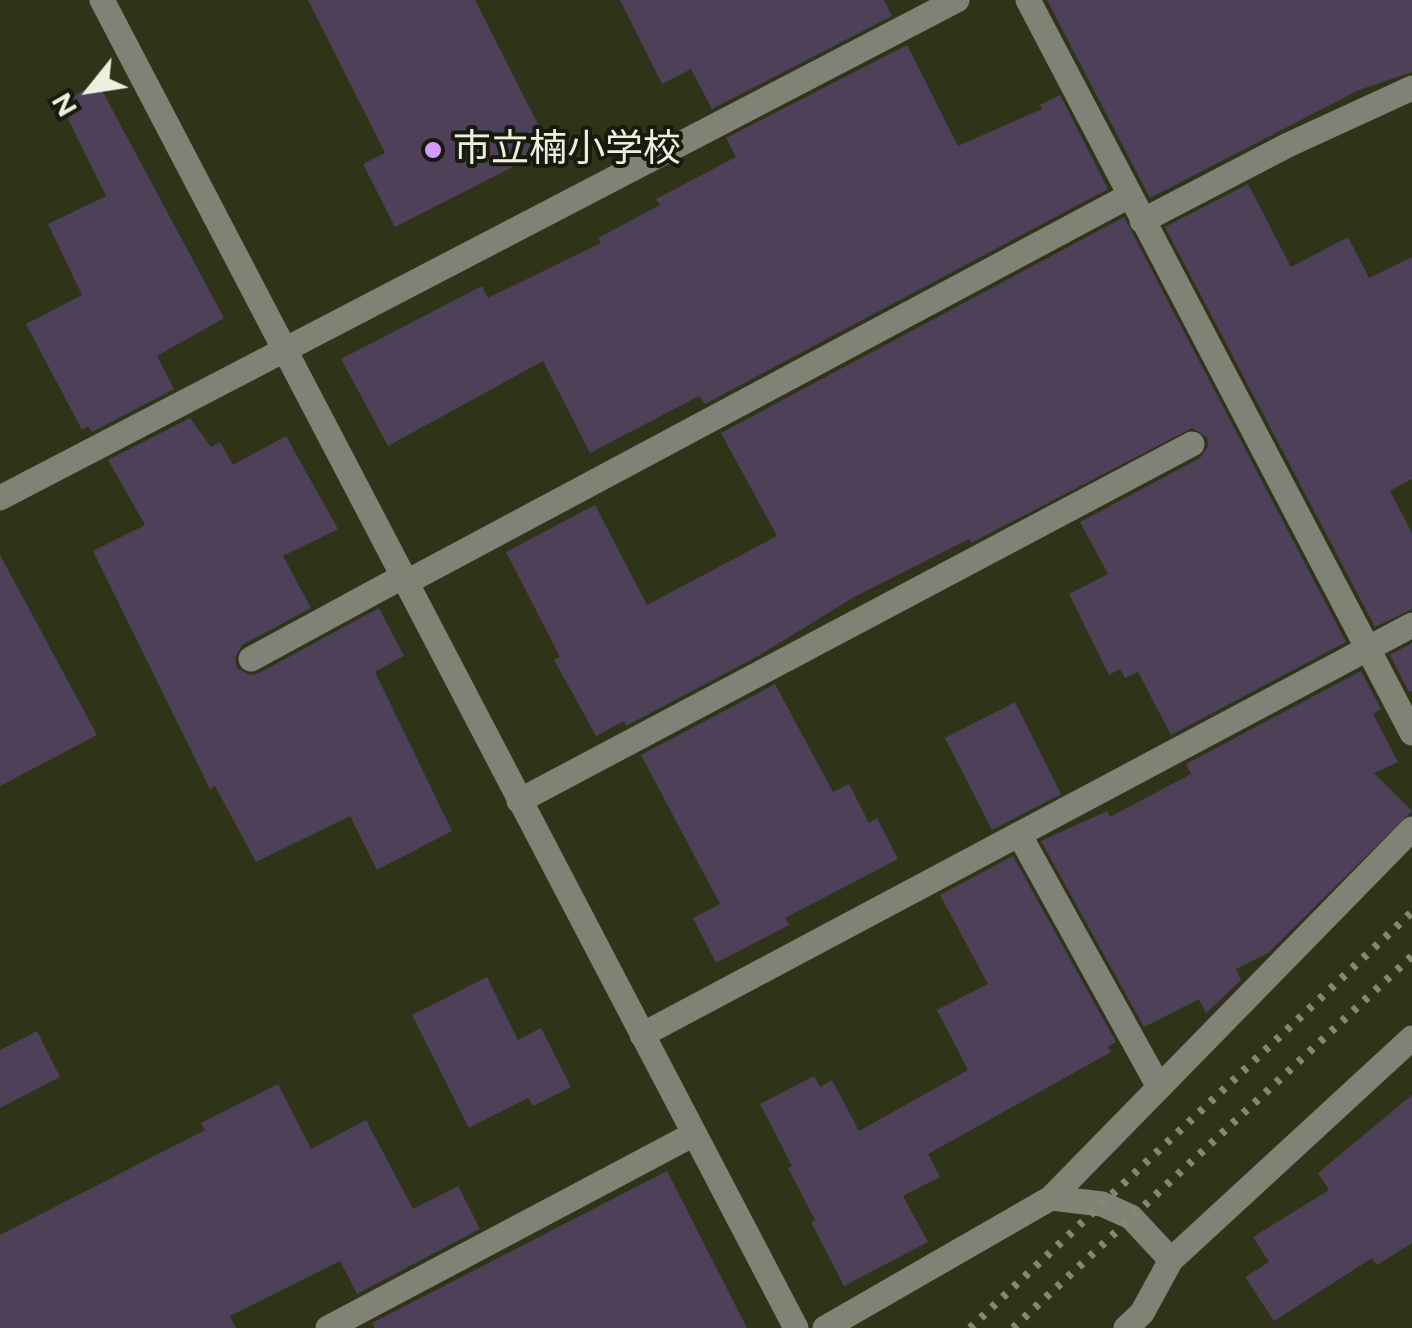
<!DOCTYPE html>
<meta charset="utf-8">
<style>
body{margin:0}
#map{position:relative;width:1412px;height:1328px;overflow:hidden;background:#2f3318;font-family:Figtree,sans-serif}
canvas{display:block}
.north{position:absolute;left:40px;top:40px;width:100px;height:100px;-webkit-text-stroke:8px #181a0e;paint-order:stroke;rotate:240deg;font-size:28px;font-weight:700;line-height:40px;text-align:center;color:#edf0e0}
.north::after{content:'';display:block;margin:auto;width:35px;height:45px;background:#edf0e0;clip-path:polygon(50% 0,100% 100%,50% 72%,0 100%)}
</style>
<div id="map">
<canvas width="1412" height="1328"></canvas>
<div class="north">N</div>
</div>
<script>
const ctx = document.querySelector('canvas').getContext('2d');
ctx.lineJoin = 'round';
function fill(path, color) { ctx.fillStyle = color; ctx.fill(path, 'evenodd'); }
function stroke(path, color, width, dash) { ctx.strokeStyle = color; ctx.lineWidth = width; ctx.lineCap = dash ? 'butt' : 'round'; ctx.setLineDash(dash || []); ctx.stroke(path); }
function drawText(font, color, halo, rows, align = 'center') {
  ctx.font = font + ' Figtree,"Noto Sans JP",sans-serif'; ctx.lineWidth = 8; ctx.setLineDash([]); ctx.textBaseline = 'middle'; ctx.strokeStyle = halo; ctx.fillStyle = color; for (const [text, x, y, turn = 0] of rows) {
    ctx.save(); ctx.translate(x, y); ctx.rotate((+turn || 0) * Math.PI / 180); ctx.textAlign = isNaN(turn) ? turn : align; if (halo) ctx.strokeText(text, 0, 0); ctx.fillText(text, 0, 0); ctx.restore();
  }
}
fill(new Path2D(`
 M308 0H475L550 148 395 227 363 164 385 153Z
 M620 0H884L892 16 712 109 691 69 662 84Z
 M1047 0H1412V72L1359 90 1150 198Z
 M907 45 958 146 1042 109 1040 105 1060 95 1108 189 705 404 699 396 590 453 543 361 388 446 341 359 482 286 488 298 601 243 598 238 660 205 656 199 736 157 726 138Z
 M98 83 224 318 157 356 174 389 92 432 88 426 82 430 26 324 82 295 48 224 106 196 60 103Z
 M1248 184 1291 267 1348 237 1369 278 1412 257V479L1390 491 1412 533V609L1375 627 1165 227Z
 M1124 217 1346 642 1171 735 1138 672 1125 678 1120 669 1109 675 1069 594 1108 574 1080 522 1200 458 1208 446 1207 437 1192 428 971 543 969 539 854 597 760 655 626 726 624 721 596 736 554 660 560 657 506 552 595 505 647 605 777 536 721 433Z
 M190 418 211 447 220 442 233 465 286 436 338 529 283 556 311 608 242 645 235 658 237 668 250 675 259 673 379 608 404 656 375 672 452 831 377 870 350 816 256 862 215 786 210 789 93 551 145 525 108 460Z
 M0 555 97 735 0 786Z
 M1412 643V691L1409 692 1390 655Z
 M1361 671 1381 709 1373 714 1398 762 1374 773 1412 811 1268 953 1236 969 1241 980 1206 1013 1199 999 1144 1027 1041 841 1107 811 1110 817 1191 774 1186 764Z
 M775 684 833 792 849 784 869 823 877 818 898 859 785 918 789 925 716 963 693 918 720 904 641 755Z
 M1015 702 1061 794 992 830 945 738Z
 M1013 856 1116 1042 1108 1046 1111 1052 928 1154 940 1177 903 1196 928 1242 844 1286 811 1222 815 1220 788 1168 792 1166 760 1104 814 1076 820 1087 832 1080 859 1131 968 1070 937 1010 988 984 940 895Z
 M487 977 518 1040 541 1028 571 1087 533 1106 528 1098 469 1128 412 1015Z
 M37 1031 60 1077 0 1108V1050Z
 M278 1084 311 1149 366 1120 413 1209 458 1186 480 1229 357 1294 340 1261 230 1316 236 1328H0V1235L205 1130 201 1123Z
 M1412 1095V1243L1377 1265 1372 1258 1274 1321 1245 1277 1269 1262 1253 1237 1329 1190 1318 1173Z
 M667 1171 747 1328H375L372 1323Z`), '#4e4059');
stroke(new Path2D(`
 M102 0 796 1328
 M1028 0 1412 733
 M1142 221 1288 145 1412 88
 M0 498 957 0
 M405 583 1129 196
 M251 659 402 577
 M519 801 1192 444
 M1019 834 1159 1087
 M642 1035 1412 625
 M1051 1198 1412 829
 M328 1328 694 1134
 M825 1328 1051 1198 1102 1204 1131 1217 1171 1260
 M1126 1328 1142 1313 1171 1260 1412 1038`), '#808276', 25);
stroke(new Path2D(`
 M970 1328 1412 912
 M1013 1328 1412 956`), '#858872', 8, [5, 10]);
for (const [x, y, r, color] of [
 [433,150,10,"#d29cfd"]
]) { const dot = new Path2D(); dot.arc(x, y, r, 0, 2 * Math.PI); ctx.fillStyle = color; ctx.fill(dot); stroke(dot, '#181a0e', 4); }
drawText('38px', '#edf0e0', '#181a0e', [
 ["市立楠小学校",453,150]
], 'left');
</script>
